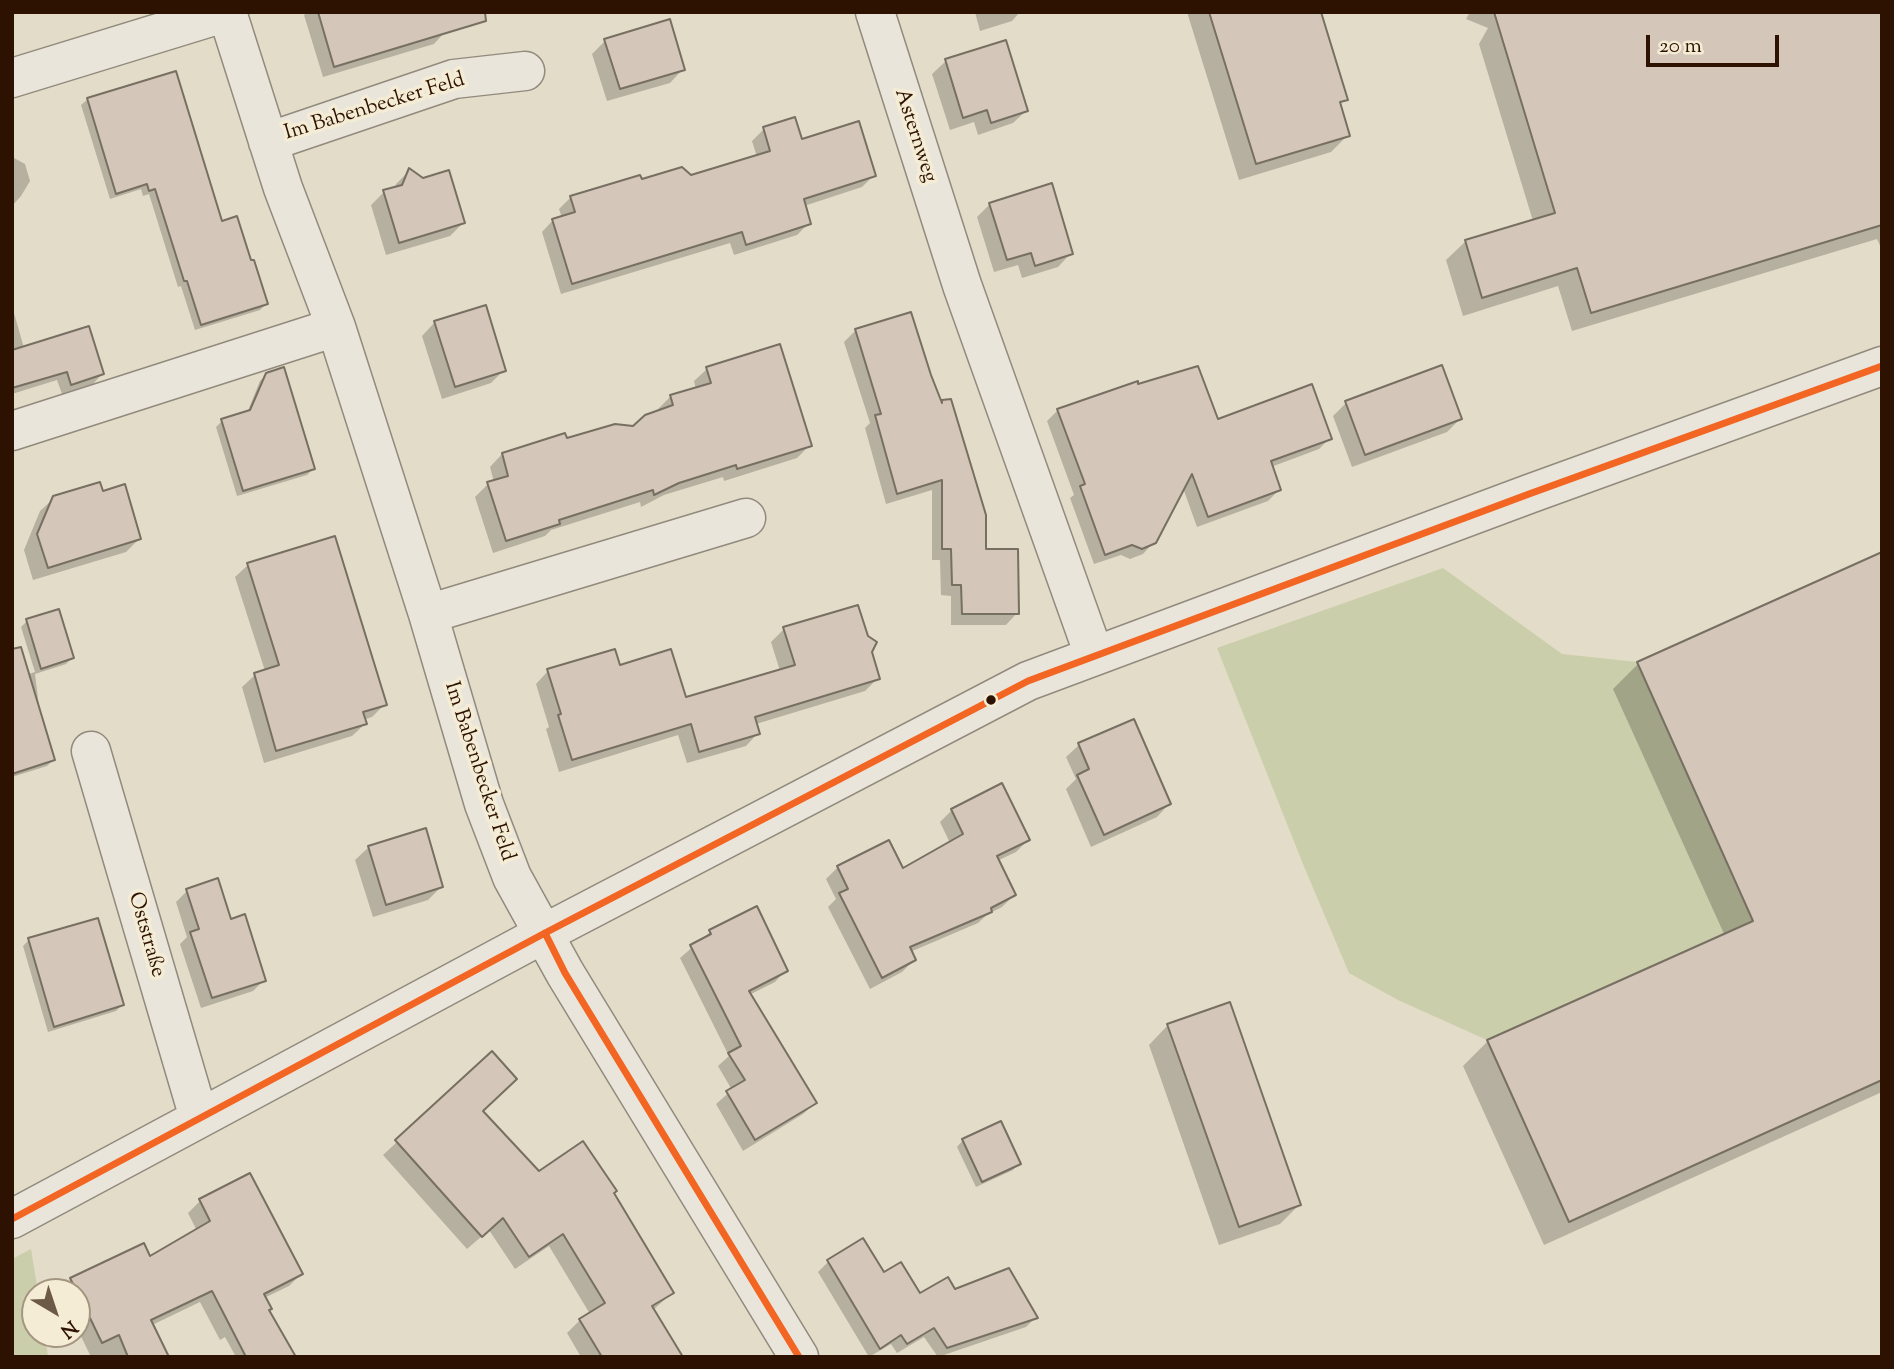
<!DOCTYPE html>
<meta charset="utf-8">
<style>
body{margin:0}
#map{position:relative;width:1894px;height:1369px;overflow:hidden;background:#e3dcc8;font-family:"Sorts Mill Goudy",serif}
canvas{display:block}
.frame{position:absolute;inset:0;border:14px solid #2d1201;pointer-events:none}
.north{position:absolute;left:21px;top:1278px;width:70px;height:70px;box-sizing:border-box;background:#f4ecd4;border:2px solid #a49580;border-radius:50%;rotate:141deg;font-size:19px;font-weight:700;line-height:28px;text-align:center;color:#2d1201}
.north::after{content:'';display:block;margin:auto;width:24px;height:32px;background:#6d5947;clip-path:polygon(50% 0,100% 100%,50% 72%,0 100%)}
.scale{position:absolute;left:1646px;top:35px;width:133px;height:32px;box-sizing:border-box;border:4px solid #2d1201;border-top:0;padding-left:9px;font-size:21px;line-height:24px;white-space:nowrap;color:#2d1201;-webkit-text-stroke:5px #f4ecd4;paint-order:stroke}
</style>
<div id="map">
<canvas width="1894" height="1369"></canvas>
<div class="frame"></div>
<div class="north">N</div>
<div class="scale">20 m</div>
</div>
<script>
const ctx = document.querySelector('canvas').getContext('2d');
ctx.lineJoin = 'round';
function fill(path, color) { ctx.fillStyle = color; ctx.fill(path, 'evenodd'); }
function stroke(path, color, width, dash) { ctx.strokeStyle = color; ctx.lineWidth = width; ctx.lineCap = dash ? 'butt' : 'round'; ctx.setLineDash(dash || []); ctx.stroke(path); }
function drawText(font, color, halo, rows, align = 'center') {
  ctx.font = font + ' "Sorts Mill Goudy",serif'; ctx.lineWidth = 7; ctx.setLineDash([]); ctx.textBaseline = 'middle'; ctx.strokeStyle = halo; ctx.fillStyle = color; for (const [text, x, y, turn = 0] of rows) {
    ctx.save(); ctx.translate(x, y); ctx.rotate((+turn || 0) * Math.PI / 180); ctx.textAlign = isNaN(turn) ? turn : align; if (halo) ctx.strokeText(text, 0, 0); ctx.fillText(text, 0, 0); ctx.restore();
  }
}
fill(new Path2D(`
 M1443 568 1562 654 1637 662 1753 921 1487 1040 1398 1000 1349 973 1303 864 1217 648Z
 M31 1249 38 1292H35V1334H45L48 1357H12V1259Z`), '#cbceaa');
fill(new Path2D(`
 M308 12H443L445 32 434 44 323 77 304 15Z
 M975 12H1020L1012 21 980 31Z
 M1187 12H1319L1346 99 1339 105 1348 135 1331 152 1239 180Z
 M1470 12H1882V250L1877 239 1572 331 1558 286 1463 316 1446 260 1466 241 1533 221 1479 44 1488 28 1466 19Z
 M605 41 683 69 670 83 607 101 592 54Z
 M1005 42 1027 110 1013 123 978 135 974 122 950 130 932 74 946 61Z
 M88 99 266 304 260 310 195 330 181 286 178 287 149 194 143 196 141 189 110 199 81 105Z
 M764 129 801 141 874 175 862 187 804 206 809 223 797 235 734 255 730 243 561 294 542 232 553 220 562 218 559 209 571 197 640 182 691 177 757 157 752 141Z
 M12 152 14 158 25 164 30 181 21 196 12 206Z
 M409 171 463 223 450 236 386 255 371 205 384 192 394 189 396 184Z
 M990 204 1071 253 1058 267 1022 278 1018 265 994 272 977 217Z
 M14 313 24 348 102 374 93 384 62 394 57 380 12 394V314Z
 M435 322 504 370 491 383 442 399 422 336Z
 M856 330 929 375 941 404 985 550 1017 613 1006 625H951V596L941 595 940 560H932V490L886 504 865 428 870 423 844 342Z
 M707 369 810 445 797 458 724 481 723 477 664 495 641 507 640 502 551 530 545 536 493 553 475 497 488 484 494 482 490 467 502 454 566 440 634 428 659 412 658 409 671 396 696 389 694 381Z
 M267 374 313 469 307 475 237 496 216 427 222 421 247 413 260 381Z
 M1346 403 1460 419 1447 432 1352 467 1333 416Z
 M1058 410 1216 421 1330 438 1319 449 1271 467 1279 490 1268 501 1197 527 1183 488 1154 542 1143 554 1130 559 1121 555 1094 564 1070 498 1074 495 1047 421Z
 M54 498 140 538 126 552 33 580 24 550 40 511Z
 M1882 553V1092L1544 1245 1463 1066 1488 1041 1725 936 1613 689 1638 664Z
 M248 565 385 704 372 717 363 720 365 724 352 736 264 763 242 687 255 675 265 671 235 577Z
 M27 621 72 658 66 664 35 674 40 715 53 760 47 766 12 777V679L35 672 21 627Z
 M784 629 871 652 878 678 865 691 756 724 758 733 746 746 687 763 678 735 559 772 546 729 549 727 536 684 548 671 619 668 685 699 780 671 771 642Z
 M1133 721 1169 804 1157 817 1091 847 1066 789 1076 779 1066 757 1079 745Z
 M952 810 1028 840 1016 852 997 861 1014 895 1002 907 988 914 978 923 910 952 914 960 902 972 870 989 828 907 836 899 826 879 838 867 903 870 950 843 940 822Z
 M369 847 441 887 428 900 373 917 355 860Z
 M187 891 230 921 264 980 253 991 201 1008 180 944 187 937 176 902Z
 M756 909 786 970 775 982 749 995 815 1103 803 1114 743 1151 716 1104 732 1090 718 1066 729 1056 680 958 710 932Z
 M29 940 122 1005 116 1011 48 1032 23 946Z
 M1168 1025 1299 1205 1280 1224 1219 1245 1149 1045Z
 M492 1054 481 1111 538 1173 612 1194 672 1293 653 1310 681 1357H581L567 1333 580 1320 590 1314 549 1246 515 1269 489 1230 467 1249 383 1155Z
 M963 1140 1019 1163 1013 1170 976 1187 957 1147Z
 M200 1201 301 1274 289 1286 264 1298 268 1311 294 1357H236L225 1337 220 1340 200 1302 152 1325 167 1357H91L77 1328V1292L59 1291 71 1280 150 1259 197 1231 188 1213Z
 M862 1241 883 1275 920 1296 954 1291 1036 1317 1026 1327 938 1357 924 1337 897 1353 891 1344 869 1357 818 1272 828 1262Z`), '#0003');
const building = new Path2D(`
 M318 12H485L486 21 334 67Z
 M1209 12H1321L1348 100 1340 102 1350 136 1256 164Z
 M1494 12H1882V225L1591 313 1577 268 1482 298 1465 240 1555 213Z
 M670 19 685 70 620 89 604 39Z
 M1006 40 1028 111 991 123 987 110 963 118 945 59Z
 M176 71 222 221 237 216 251 260H254L268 304 201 325 187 281H184L155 189 149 191 147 184 116 194 87 98Z
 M795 117 802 139 859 121 876 176 804 199 811 224 746 245 742 232 572 284 552 219 575 212 570 196 640 175 642 179 682 167 691 175 770 151 763 127Z
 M409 168 423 178 449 170 465 223 399 243 383 190 402 185Z
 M1052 183 1073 254 1035 266 1031 253 1007 260 989 203Z
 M486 305 506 371 455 387 434 321Z
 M911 312 931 375 942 403V400L951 399 986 515V549H1018L1019 614H962L961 585H952L951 549H942V480L897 494 875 415 881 414 855 329Z
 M89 326 104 374 71 385 67 372 12 388V350Z
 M780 344 812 446 737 469 736 465 679 483 654 495 653 490 559 520 560 524 506 541 487 482 508 476 502 453 565 433 567 438 615 424 633 426 645 415 673 405 670 395 711 383 706 367Z
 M1442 365 1462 419 1365 455 1345 401Z
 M1198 366 1218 419 1312 384 1332 439 1271 461 1281 490 1208 517 1192 474 1156 543 1142 549 1132 545 1105 555 1080 486 1085 484 1057 409 1138 381V384Z
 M284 367 315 469 243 491 221 419 250 410 266 373Z
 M100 482 103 491 125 484 141 539 48 568 37 534 53 496Z
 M335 536 387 705 363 712 367 724 276 751 254 673 279 665 247 563Z
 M1882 552V1080L1569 1222 1487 1040 1753 921 1637 662Z
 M858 605 868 636 877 642 872 652 880 679 755 717 760 734 699 752 691 724 572 760 558 715 561 714 547 669 615 649 620 665 671 649 686 697 795 665 783 627Z
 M59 609 74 658 41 669 26 619Z
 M21 647 55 760 12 774V649Z
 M1134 719 1171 804 1104 835 1077 775 1089 769 1078 743Z
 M1002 783 1030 840 997 856 1016 895 991 908 992 912 910 947 916 960 882 978 839 893 848 889 837 866 889 840 903 868 963 834 951 809Z
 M426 828 443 887 386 905 368 846Z
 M218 878 231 919 245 914 266 981 212 998 190 932 199 929 186 889Z
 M757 906 788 971 749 991 817 1103 755 1140 726 1091 745 1080 728 1053 741 1046 690 945 711 934 709 930Z
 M98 918 124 1005 54 1027 28 938Z
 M1230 1002 1301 1205 1239 1227 1167 1024Z
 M492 1051 517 1079 483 1111 539 1171 583 1141 617 1191 614 1193 674 1293 652 1306 683 1357H602L579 1319 605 1303 563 1234 529 1257 503 1218 482 1237 395 1140Z
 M1001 1121 1021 1164 982 1182 962 1139Z
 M250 1173 303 1274 264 1294 272 1309 269 1310 296 1357H246L212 1291 151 1320 169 1357H128L119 1335 102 1343 90 1318 77 1324V1292L70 1278 144 1243 150 1256 210 1221 199 1199Z
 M863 1238 884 1272 901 1262 920 1293 948 1277 955 1289 1009 1268 1038 1318 947 1348 934 1328 907 1344 901 1335 880 1349 827 1260Z`);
fill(building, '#d4c6b8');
stroke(building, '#776f62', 2);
const street = new Path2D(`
 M875 12 962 285 1094 655
 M12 78 227 12 283 188 336 327 428 614 484 804 512 877 565 973 799 1357
 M268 142 454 79 525 71
 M12 431 336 327
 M428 614 746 518
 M91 751 199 1118
 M12 1219 545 933 1028 681 1529 494 1882 366`);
stroke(street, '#918a7d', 41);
stroke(street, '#e9e5db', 38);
stroke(new Path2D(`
 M545 933 565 973 799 1357
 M12 1219 545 933 1028 681 1529 494 1882 366`), '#f26522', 7);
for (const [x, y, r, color] of [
 [991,700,6,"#2d1201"]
]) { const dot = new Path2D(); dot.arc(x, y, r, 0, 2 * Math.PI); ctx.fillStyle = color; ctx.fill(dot); stroke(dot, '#f4ecd4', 2.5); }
drawText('21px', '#2d1201', '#f4ecd4', [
 ["Im Babenbecker Feld",375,108,-17],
 ["Asternweg",914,136,72],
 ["Im Babenbecker Feld",478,772,72],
 ["Oststraße",145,935,74]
]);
</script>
